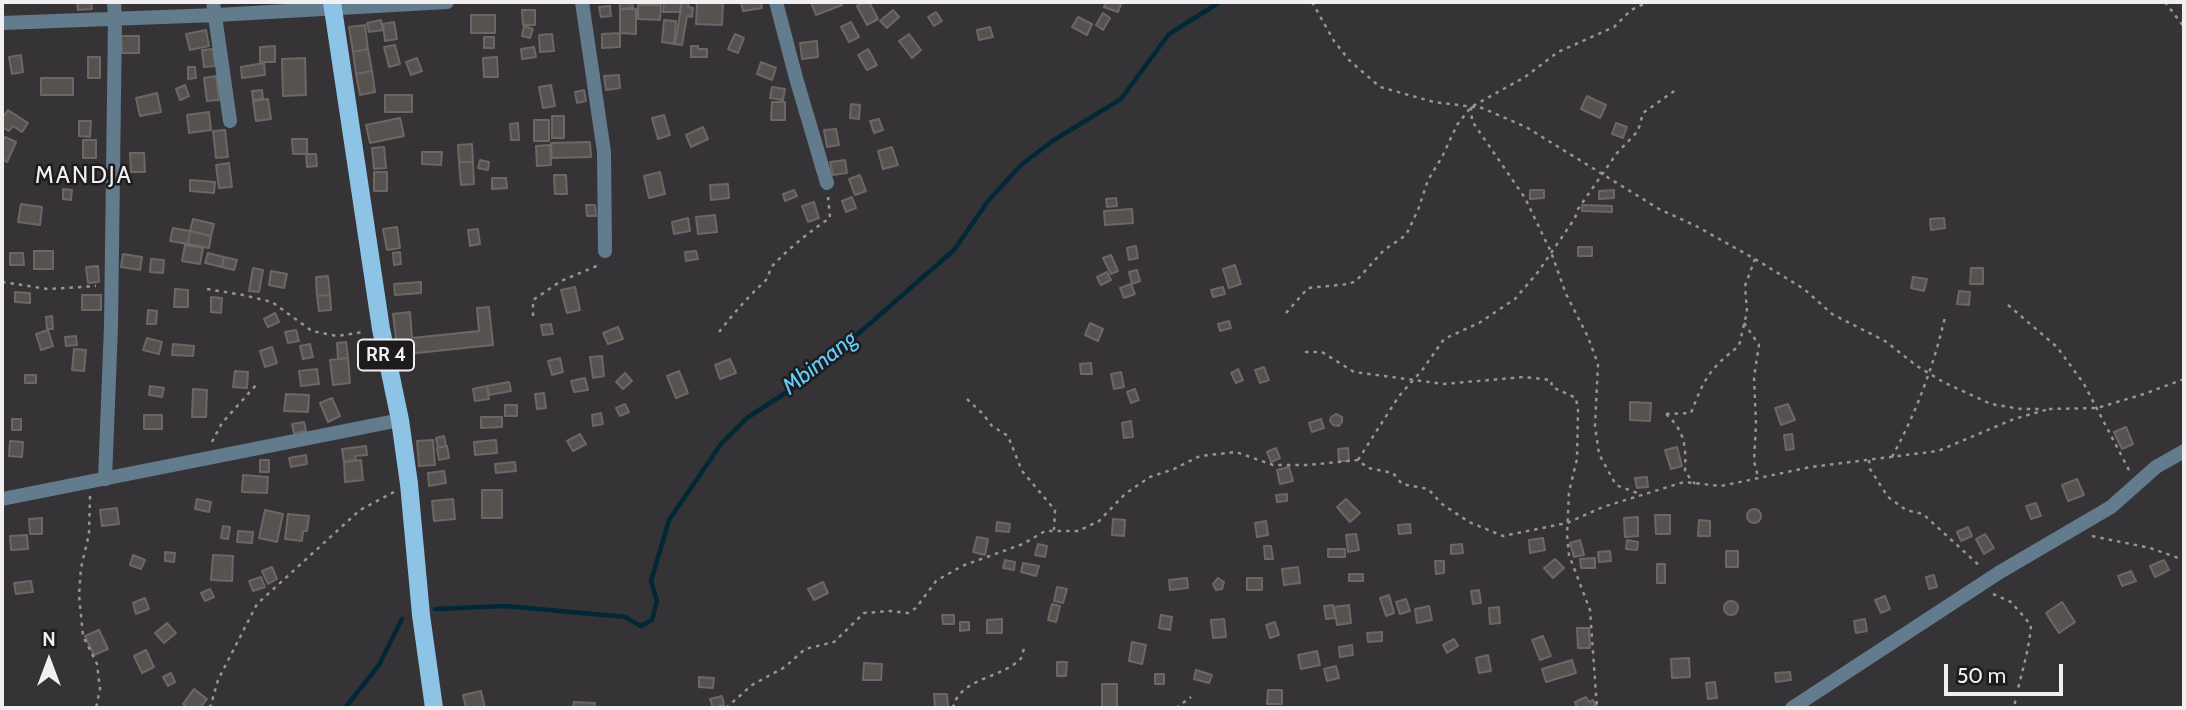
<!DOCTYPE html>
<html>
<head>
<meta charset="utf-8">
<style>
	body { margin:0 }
	#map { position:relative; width:2186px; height:710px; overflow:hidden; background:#363337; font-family:Cabin,sans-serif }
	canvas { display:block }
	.frame { position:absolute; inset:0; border:4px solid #f1eff1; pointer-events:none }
	.north { position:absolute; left:14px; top:626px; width:70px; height:70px; -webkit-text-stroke:5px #1d1b1d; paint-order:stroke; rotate:0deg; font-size:19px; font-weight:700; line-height:28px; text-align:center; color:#f1eff1 }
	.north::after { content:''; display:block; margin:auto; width:24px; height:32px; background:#f1eff1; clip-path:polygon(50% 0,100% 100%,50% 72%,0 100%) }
	.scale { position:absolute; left:1944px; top:664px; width:119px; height:32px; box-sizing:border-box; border:4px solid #f1eff1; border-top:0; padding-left:9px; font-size:21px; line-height:24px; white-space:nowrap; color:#f1eff1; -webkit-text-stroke:5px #1d1b1d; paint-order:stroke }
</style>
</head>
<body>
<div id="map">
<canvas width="2186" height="710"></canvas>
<div class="frame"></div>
<div class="north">N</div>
<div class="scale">50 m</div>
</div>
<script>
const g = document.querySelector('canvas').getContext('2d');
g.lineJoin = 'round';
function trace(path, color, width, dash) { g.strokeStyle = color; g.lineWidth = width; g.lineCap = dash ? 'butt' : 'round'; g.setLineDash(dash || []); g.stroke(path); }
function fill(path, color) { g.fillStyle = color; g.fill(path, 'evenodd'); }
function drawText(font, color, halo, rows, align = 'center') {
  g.font = font + ' Cabin,sans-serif'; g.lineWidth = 5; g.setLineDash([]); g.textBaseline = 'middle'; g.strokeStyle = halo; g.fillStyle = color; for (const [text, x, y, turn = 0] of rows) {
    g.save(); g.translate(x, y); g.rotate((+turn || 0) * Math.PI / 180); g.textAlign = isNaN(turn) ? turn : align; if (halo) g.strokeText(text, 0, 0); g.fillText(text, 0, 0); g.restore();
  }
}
trace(new Path2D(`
	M 435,609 L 505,606 L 625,617 L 641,626 L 652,620 L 657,601 L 651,581 L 669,520 L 721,444 L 747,418 L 796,386 L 827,361 L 954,250 L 988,201 L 1021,165 L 1054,140 L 1121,99 L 1169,34 L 1220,2
	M 345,708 L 379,665 L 402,619`), '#002837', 4.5);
const building = new Path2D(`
	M 77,2 L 91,2 L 92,9 L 78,10 Z
	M 620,2 L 632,2 L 633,8 L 620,9 Z
	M 664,2 L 681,2 L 680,12 L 663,12 Z
	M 682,2 L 689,2 L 688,7 L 693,8 L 692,17 L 687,16 L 682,45 L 675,44 Z
	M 697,2 L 723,2 L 722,25 L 696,24 Z
	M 741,2 L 761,2 L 762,8 L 743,11 Z
	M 811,2 L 841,2 L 842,5 L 816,15 Z
	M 865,2 L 869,2 L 878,19 L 867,25 L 857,6 Z
	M 1106,2 L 1122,2 L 1118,12 L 1104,7 Z
	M 638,5 L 661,5 L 660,20 L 638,19 Z
	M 610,6 L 611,16 L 601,17 L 599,7 Z
	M 620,9 L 636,9 L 636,34 L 620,33 Z
	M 522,10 L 535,10 L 535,25 L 523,25 Z
	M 893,10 L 899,17 L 887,28 L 880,21 Z
	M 936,12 L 942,21 L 934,26 L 928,17 Z
	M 1103,13 L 1110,18 L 1103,30 L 1096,25 Z
	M 471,15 L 495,15 L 495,33 L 471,33 Z
	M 1078,17 L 1092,24 L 1087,35 L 1072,27 Z
	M 381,20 L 383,30 L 369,32 L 367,23 Z
	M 664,20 L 676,21 L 674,44 L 662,42 Z
	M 394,22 L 397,39 L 385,41 L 383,24 Z
	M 851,22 L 859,37 L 849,42 L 841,27 Z
	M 365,25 L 368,49 L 353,52 L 349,27 Z
	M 524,26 L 533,29 L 530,38 L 522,36 Z
	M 990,27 L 993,37 L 979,40 L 977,30 Z
	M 206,30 L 209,46 L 190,50 L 186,34 Z
	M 620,33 L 620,47 L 602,48 L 602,34 Z
	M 552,34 L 554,51 L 540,52 L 539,35 Z
	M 735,34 L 744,38 L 738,53 L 728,49 Z
	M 909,34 L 921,50 L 912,58 L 899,41 Z
	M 121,36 L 139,36 L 139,53 L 122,53 Z
	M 484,37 L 494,37 L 494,48 L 484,48 Z
	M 817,41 L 818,57 L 802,59 L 800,43 Z
	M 395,45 L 400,64 L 389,67 L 384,47 Z
	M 275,46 L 275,62 L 260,62 L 260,47 Z
	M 691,46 L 698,46 L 698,49 L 707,49 L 707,57 L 691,57 Z
	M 534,47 L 536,57 L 522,59 L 521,49 Z
	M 213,49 L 215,66 L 204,67 L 202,50 Z
	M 368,49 L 372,71 L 356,74 L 353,52 Z
	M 868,49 L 877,65 L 867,70 L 858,55 Z
	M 21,55 L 23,72 L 12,74 L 9,57 Z
	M 88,57 L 100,57 L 100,78 L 88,78 Z
	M 497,57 L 498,77 L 484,77 L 483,58 Z
	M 305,58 L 306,95 L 283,96 L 282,59 Z
	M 417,58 L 422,71 L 411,75 L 406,62 Z
	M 761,62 L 776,68 L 772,80 L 757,74 Z
	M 264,63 L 265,75 L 242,78 L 241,67 Z
	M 188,67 L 195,67 L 196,78 L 188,79 Z
	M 372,71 L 375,92 L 360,95 L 356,74 Z
	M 619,75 L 620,88 L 606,90 L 604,76 Z
	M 216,76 L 219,100 L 207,101 L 204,78 Z
	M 41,78 L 73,78 L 73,95 L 41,95 Z
	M 185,85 L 189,96 L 180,100 L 176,89 Z
	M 551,85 L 555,106 L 543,108 L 539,87 Z
	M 772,87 L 785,89 L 783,100 L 770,98 Z
	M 262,90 L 263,99 L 253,100 L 252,91 Z
	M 584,90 L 586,101 L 577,103 L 575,92 Z
	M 157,93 L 161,112 L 140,116 L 136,98 Z
	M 385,95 L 412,95 L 412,112 L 385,112 Z
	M 1587,96 L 1606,105 L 1600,118 L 1581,109 Z
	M 268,99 L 271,119 L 256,121 L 253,101 Z
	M 772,102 L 785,102 L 785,120 L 771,120 Z
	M 851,104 L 860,105 L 859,119 L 850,118 Z
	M 8,110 L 28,123 L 22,132 L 13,126 L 9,131 L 2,127 L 2,119 Z
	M 209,112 L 211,130 L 189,133 L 187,115 Z
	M 664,115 L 670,135 L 658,139 L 652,118 Z
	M 552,116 L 564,116 L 564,138 L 552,138 Z
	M 400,118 L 404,136 L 370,143 L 366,125 Z
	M 879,119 L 883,130 L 874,133 L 870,121 Z
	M 534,120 L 549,120 L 549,141 L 534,141 Z
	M 79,121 L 91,121 L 90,137 L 79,136 Z
	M 518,123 L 519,140 L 511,140 L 510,124 Z
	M 1616,123 L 1627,127 L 1623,138 L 1612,134 Z
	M 703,127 L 708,139 L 691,147 L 686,135 Z
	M 836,129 L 839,145 L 827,147 L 824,130 Z
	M 225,130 L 228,157 L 216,158 L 213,131 Z
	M 5,137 L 16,142 L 7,162 L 2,159 L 2,143 Z
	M 292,139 L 307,139 L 307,154 L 293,154 Z
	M 83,140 L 96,140 L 96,158 L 83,158 Z
	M 590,142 L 591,157 L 552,158 L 551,143 Z
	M 472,144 L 473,162 L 459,162 L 458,145 Z
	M 550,145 L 551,165 L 537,166 L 536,146 Z
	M 384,147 L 386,168 L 374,169 L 372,148 Z
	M 892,147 L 898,165 L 883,169 L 878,151 Z
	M 422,152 L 442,152 L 441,165 L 422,164 Z
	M 130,153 L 144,153 L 145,172 L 131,172 Z
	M 306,154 L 316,154 L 317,166 L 307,167 Z
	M 480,160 L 489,162 L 488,170 L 478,168 Z
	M 845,160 L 847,173 L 833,175 L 830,162 Z
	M 459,162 L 473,162 L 474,184 L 461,185 Z
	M 229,163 L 232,187 L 219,188 L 216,165 Z
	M 374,172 L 387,172 L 387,191 L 374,191 Z
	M 660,172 L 665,194 L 649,198 L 644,176 Z
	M 554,175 L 566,175 L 567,194 L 555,194 Z
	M 860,175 L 866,191 L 855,195 L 849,179 Z
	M 492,178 L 506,178 L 507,188 L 492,189 Z
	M 190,180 L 215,182 L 214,193 L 190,191 Z
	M 728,184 L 729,198 L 711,200 L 710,185 Z
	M 63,189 L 72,190 L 71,200 L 63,199 Z
	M 794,190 L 797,196 L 785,201 L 783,194 Z
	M 1530,190 L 1544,190 L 1544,198 L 1530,199 Z
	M 1614,190 L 1614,198 L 1599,199 L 1599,191 Z
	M 852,197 L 856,208 L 846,212 L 842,201 Z
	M 1116,198 L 1117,206 L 1107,207 L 1106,199 Z
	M 814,202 L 819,218 L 808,222 L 802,206 Z
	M 21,204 L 42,207 L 40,225 L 18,222 Z
	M 586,205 L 595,205 L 596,216 L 587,216 Z
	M 1582,205 L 1612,206 L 1612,212 L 1582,211 Z
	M 1132,209 L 1133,223 L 1105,225 L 1104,211 Z
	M 715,215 L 717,232 L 698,234 L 696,217 Z
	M 688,218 L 690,231 L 674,234 L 672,222 Z
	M 1944,218 L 1945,228 L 1931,230 L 1930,219 Z
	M 193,219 L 214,224 L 211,236 L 190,231 Z
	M 397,227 L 400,248 L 387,250 L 383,229 Z
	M 173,228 L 190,231 L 188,244 L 170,241 Z
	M 478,229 L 480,244 L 470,246 L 468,230 Z
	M 190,231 L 211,236 L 209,248 L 188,244 Z
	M 185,245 L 203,248 L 200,264 L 182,261 Z
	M 1136,246 L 1138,258 L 1129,260 L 1127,248 Z
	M 1578,247 L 1592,247 L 1592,256 L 1578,256 Z
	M 34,251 L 53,251 L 53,269 L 34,269 Z
	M 696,251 L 698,259 L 686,261 L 685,252 Z
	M 400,252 L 401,264 L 394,265 L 393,253 Z
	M 10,253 L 23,253 L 24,265 L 10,265 Z
	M 208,253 L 224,257 L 222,267 L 205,263 Z
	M 123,254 L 142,257 L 140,270 L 121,267 Z
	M 1111,255 L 1118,271 L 1111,274 L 1103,258 Z
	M 224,257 L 237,260 L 234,270 L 222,267 Z
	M 151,259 L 164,260 L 163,273 L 150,272 Z
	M 1235,265 L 1241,284 L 1229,288 L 1223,269 Z
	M 98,266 L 99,282 L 88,283 L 86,267 Z
	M 253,268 L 263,270 L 259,292 L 249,291 Z
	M 1971,268 L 1983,268 L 1983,284 L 1970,284 Z
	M 1137,270 L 1140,281 L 1132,284 L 1129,272 Z
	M 271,271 L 287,274 L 284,288 L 269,285 Z
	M 1107,272 L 1111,280 L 1101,285 L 1097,277 Z
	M 328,276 L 330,295 L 317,296 L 316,277 Z
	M 1913,277 L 1927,279 L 1924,291 L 1911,288 Z
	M 421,282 L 421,293 L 395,295 L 394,284 Z
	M 1131,284 L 1135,294 L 1124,298 L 1120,288 Z
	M 575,287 L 580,310 L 567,313 L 561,290 Z
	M 1223,287 L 1225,294 L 1213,297 L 1211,290 Z
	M 175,289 L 188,290 L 188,307 L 174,307 Z
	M 1959,291 L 1970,292 L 1969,305 L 1957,304 Z
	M 15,292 L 30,293 L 30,303 L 15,302 Z
	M 82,295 L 101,295 L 101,310 L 82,310 Z
	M 330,295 L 331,310 L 319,311 L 317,296 Z
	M 211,297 L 222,298 L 221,313 L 211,312 Z
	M 489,307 L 493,345 L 398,355 L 393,314 L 410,312 L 412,338 L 479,331 L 477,308 Z
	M 148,310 L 157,311 L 156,324 L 147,324 Z
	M 275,313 L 279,322 L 268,327 L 264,319 Z
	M 52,316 L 53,329 L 47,329 L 46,317 Z
	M 1229,321 L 1231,328 L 1220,331 L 1218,324 Z
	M 1090,323 L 1103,329 L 1098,341 L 1085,335 Z
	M 551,324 L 553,334 L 543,335 L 541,325 Z
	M 618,327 L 623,339 L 608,344 L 603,333 Z
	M 48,330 L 53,346 L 41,350 L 36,334 Z
	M 296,330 L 299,341 L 288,343 L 285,332 Z
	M 76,336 L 77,345 L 66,346 L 65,337 Z
	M 147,338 L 162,342 L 159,354 L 143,350 Z
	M 346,342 L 348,358 L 338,359 L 337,343 Z
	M 173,344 L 194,346 L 193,356 L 172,355 Z
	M 310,344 L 313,357 L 303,359 L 300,346 Z
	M 272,347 L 277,363 L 265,367 L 260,351 Z
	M 74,349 L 86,350 L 84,371 L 72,370 Z
	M 602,356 L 604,376 L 593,378 L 590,357 Z
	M 348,358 L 350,383 L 333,385 L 330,360 Z
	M 560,358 L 563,372 L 552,375 L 548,361 Z
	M 730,359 L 736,373 L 720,379 L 715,365 Z
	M 1091,363 L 1092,374 L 1081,374 L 1080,364 Z
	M 1264,367 L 1269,380 L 1260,383 L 1255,370 Z
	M 317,369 L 319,384 L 301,386 L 299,371 Z
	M 1238,369 L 1243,380 L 1236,383 L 1231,373 Z
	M 235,371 L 248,372 L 247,388 L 233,387 Z
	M 679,371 L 688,393 L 676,398 L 667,376 Z
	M 1121,372 L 1124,387 L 1114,389 L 1111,374 Z
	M 625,373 L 632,381 L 623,389 L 616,382 Z
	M 25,375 L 36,375 L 36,383 L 25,383 Z
	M 585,378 L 588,390 L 574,392 L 571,381 Z
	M 509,382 L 511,391 L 489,395 L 487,386 Z
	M 150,386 L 164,388 L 162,397 L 149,395 Z
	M 487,386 L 489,399 L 475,401 L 473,389 Z
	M 193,389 L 207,390 L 206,417 L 192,417 Z
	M 1135,389 L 1139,400 L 1131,403 L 1127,392 Z
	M 544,393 L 546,408 L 537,409 L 535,394 Z
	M 286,394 L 309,395 L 308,412 L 284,411 Z
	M 332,398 L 340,416 L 328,422 L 320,403 Z
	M 1630,402 L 1651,403 L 1650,421 L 1630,420 Z
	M 625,404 L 629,412 L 620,416 L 616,408 Z
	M 1788,404 L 1795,420 L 1781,425 L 1775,408 Z
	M 505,405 L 517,405 L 517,416 L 505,416 Z
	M 601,413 L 603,424 L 593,426 L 592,415 Z
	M 1336,414 L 1342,417 L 1342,422 L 1339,426 L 1333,425 L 1330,421 L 1331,417 Z
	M 144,415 L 162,415 L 162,429 L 144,429 Z
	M 481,417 L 502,417 L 502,427 L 481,428 Z
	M 12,419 L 21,419 L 21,430 L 12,430 Z
	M 1321,419 L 1324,428 L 1312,432 L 1309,423 Z
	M 1131,421 L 1133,437 L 1124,438 L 1122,423 Z
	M 304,422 L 306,431 L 294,433 L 292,424 Z
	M 2126,427 L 2133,444 L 2122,449 L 2114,432 Z
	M 580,434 L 586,444 L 573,451 L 567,441 Z
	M 1792,434 L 1794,449 L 1786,450 L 1784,435 Z
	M 444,436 L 446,446 L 438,448 L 436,438 Z
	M 433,440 L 435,465 L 419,466 L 417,441 Z
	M 496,440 L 497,453 L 475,455 L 474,442 Z
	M 10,441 L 23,442 L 22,457 L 9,456 Z
	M 366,446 L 367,455 L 355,456 L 356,460 L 344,462 L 342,449 Z
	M 447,446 L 449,458 L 439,460 L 437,448 Z
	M 1677,447 L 1682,466 L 1671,469 L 1665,450 Z
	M 1276,448 L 1280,458 L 1271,462 L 1267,452 Z
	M 1348,448 L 1349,461 L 1339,461 L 1338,449 Z
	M 306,455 L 307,464 L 291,467 L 289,458 Z
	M 260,460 L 269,460 L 269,472 L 260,472 Z
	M 361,460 L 363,480 L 345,482 L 344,462 Z
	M 515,462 L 516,471 L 496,473 L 495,464 Z
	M 1289,467 L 1293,481 L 1280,484 L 1277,470 Z
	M 444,471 L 446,483 L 429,486 L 428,473 Z
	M 243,475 L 268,477 L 267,493 L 242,492 Z
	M 1647,477 L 1648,487 L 1637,488 L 1635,478 Z
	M 2077,479 L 2084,495 L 2068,501 L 2062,485 Z
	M 482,490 L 502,490 L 502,518 L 482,518 Z
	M 1287,494 L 1287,501 L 1277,502 L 1276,495 Z
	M 197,499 L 211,502 L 209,512 L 195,509 Z
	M 453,499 L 455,519 L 434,521 L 432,501 Z
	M 1346,499 L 1360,513 L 1350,522 L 1337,507 Z
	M 2036,503 L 2041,516 L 2031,519 L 2026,506 Z
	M 117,508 L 119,524 L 102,526 L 100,510 Z
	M1747 516a7 7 0 1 1 14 0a7 7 0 1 1-14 0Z
	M 265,510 L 283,514 L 277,542 L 259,538 Z
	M 288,514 L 309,516 L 307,531 L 303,531 L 302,541 L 285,539 Z
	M 1655,515 L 1670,515 L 1670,534 L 1656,534 Z
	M 1638,517 L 1638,536 L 1625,537 L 1624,518 Z
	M 42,518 L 42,534 L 30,534 L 29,519 Z
	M 1113,519 L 1125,520 L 1124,536 L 1112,535 Z
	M 1699,520 L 1710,521 L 1710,536 L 1698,536 Z
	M 1266,521 L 1268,535 L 1257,537 L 1255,523 Z
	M 997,522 L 1010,524 L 1009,532 L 996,531 Z
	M 1410,524 L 1411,533 L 1399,534 L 1398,525 Z
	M 223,526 L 230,527 L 228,539 L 221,538 Z
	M 1968,527 L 1972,536 L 1961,541 L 1957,532 Z
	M 238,531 L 253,532 L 252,543 L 237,542 Z
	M 1356,534 L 1359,550 L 1348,552 L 1346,535 Z
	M 1985,534 L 1994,548 L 1984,554 L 1976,539 Z
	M 27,535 L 28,549 L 11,550 L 10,536 Z
	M 977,537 L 988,539 L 985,555 L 973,552 Z
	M 1543,538 L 1545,550 L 1530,553 L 1529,540 Z
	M 1580,540 L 1584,555 L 1574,557 L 1570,543 Z
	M 1627,540 L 1638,542 L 1637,550 L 1626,549 Z
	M 1038,544 L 1047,546 L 1045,557 L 1035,555 Z
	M 1462,544 L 1463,553 L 1451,554 L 1451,545 Z
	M 1264,546 L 1271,546 L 1273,559 L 1265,559 Z
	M 1328,549 L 1345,549 L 1345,557 L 1328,557 Z
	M 1610,551 L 1611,561 L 1599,562 L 1598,552 Z
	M 1726,551 L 1738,551 L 1738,567 L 1726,567 Z
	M 165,552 L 175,553 L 174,562 L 165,561 Z
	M 133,555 L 145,560 L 141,569 L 130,565 Z
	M 213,555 L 233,556 L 232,581 L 211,580 Z
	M 1595,558 L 1595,568 L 1581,568 L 1580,559 Z
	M 1555,559 L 1564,568 L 1553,578 L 1544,568 Z
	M 1005,560 L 1015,562 L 1014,570 L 1003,568 Z
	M 2164,560 L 2169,570 L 2155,577 L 2150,566 Z
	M 1435,561 L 1444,561 L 1444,573 L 1436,574 Z
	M 1023,563 L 1039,566 L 1036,576 L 1021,572 Z
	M 1657,564 L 1665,564 L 1665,583 L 1657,583 Z
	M 272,567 L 277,579 L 268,584 L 262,571 Z
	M 1298,567 L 1300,583 L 1284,585 L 1282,569 Z
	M 2131,571 L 2136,581 L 2122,586 L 2118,576 Z
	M 1349,574 L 1363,574 L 1363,581 L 1349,581 Z
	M 1934,575 L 1937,587 L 1929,589 L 1926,577 Z
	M 261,577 L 265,587 L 253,591 L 249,581 Z
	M 1187,578 L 1188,588 L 1170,590 L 1169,580 Z
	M 1218,578 L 1224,582 L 1222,589 L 1216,590 L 1213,584 Z
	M 1247,578 L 1262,578 L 1262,590 L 1247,590 Z
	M 31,581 L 33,592 L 16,594 L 14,583 Z
	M 823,582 L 828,593 L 814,600 L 808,589 Z
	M 1057,587 L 1067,589 L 1063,603 L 1054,601 Z
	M 210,589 L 214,597 L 205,601 L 201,593 Z
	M 1479,590 L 1481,603 L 1473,604 L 1471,591 Z
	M 1389,595 L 1394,613 L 1386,616 L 1380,598 Z
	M 1885,596 L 1890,609 L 1881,613 L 1875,600 Z
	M 145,598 L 149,609 L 136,614 L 133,603 Z
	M 1406,599 L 1410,611 L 1400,614 L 1396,602 Z
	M1724 608a7 7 0 1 1 14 0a7 7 0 1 1-14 0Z
	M 2062,602 L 2075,622 L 2059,633 L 2046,613 Z
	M 1052,604 L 1060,606 L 1056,622 L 1048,620 Z
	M 1333,605 L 1335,618 L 1326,619 L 1324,606 Z
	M 1349,605 L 1351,623 L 1337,625 L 1334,607 Z
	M 1429,606 L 1432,620 L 1417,623 L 1415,609 Z
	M 1499,607 L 1500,623 L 1490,624 L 1489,608 Z
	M 942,615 L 954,615 L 954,624 L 943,624 Z
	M 1161,615 L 1172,617 L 1170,630 L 1159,628 Z
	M 1002,619 L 1002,633 L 987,633 L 987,620 Z
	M 1224,619 L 1226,637 L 1213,638 L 1211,620 Z
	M 1865,619 L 1867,631 L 1856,633 L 1854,621 Z
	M 960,622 L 969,622 L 969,630 L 960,631 Z
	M 1275,622 L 1279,635 L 1270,638 L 1266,625 Z
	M 167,623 L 176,633 L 164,643 L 155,633 Z
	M 1577,628 L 1589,628 L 1590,648 L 1578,648 Z
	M 99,630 L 108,649 L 94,655 L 85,636 Z
	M 1382,632 L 1382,641 L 1368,642 L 1367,633 Z
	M 1543,636 L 1551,656 L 1540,660 L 1532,640 Z
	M 1454,639 L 1458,646 L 1447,653 L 1443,645 Z
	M 1132,642 L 1146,645 L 1142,664 L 1129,661 Z
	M 1352,645 L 1353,655 L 1340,657 L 1339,647 Z
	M 146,650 L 154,667 L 142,673 L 134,656 Z
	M 1317,651 L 1320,665 L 1301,669 L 1298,655 Z
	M 1488,655 L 1491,671 L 1479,673 L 1476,658 Z
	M 1689,658 L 1690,677 L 1672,678 L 1671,659 Z
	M 1572,660 L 1576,673 L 1546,682 L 1542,669 Z
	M 1057,662 L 1067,662 L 1066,676 L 1057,676 Z
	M 864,663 L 882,664 L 881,680 L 863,680 Z
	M 1336,666 L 1339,678 L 1327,681 L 1324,669 Z
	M 1196,670 L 1212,675 L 1209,683 L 1194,679 Z
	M 1790,672 L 1791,680 L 1776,682 L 1775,673 Z
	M 171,673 L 175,682 L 168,686 L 163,677 Z
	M 1155,674 L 1164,674 L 1164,684 L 1155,684 Z
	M 699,677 L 714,678 L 713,688 L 699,687 Z
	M 1715,682 L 1717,698 L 1708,699 L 1706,683 Z
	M 1102,684 L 1117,684 L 1117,707 L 1102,707 Z
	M 194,689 L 207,699 L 200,708 L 188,708 L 183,704 Z
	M 1268,690 L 1282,690 L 1282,704 L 1267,704 Z
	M 481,691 L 485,708 L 466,708 L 463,695 Z
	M 934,694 L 947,694 L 948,708 L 935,708 Z
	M 722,696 L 724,705 L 713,708 L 710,699 Z
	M 1586,697 L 1589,702 L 1593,700 L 1596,706 L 1577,708 L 1575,702 Z
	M 574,702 L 595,703 L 594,708 L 573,708 Z`);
fill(building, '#56524f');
trace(building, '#6c6765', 2);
trace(new Path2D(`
	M 1312,2 L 1334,41 L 1349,60 L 1380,87 L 1434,102 L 1482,108 L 1526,127 L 1659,209 L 1696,226 L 1755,259 L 1804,289 L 1832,314 L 1885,341 L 1917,366 L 1945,383 L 1991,404 L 2021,409 L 2043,409
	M 1639,2 L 1646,3 L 1650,2
	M 2165,2 L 2184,27
	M 1471,107 L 1472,121 L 1525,198 L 1551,252 L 1566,294 L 1588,337 L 1598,364 L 1595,426 L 1599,454 L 1616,485 L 1640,494
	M 2,282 L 48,289 L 96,286
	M 207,289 L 243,295 L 272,302 L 312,331 L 337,336 L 363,332
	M 2008,305 L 2057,347 L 2084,384 L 2130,472
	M 1286,313 L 1308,288 L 1349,284 L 1356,281 L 1384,250 L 1406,235 L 1418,210 L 1428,180 L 1442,157 L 1457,125 L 1471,107 L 1525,77 L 1558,52 L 1614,27 L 1631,10 L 1646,3
	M 533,316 L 533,300 L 561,281 L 599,265
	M 1744,323 L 1759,345 L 1754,377 L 1756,424 L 1754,461 L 1758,477
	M 719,332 C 733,314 747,298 764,282 C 769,278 769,269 774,264 C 792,246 810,231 830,218 L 828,197
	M 1305,352 L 1322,352 L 1354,372 L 1444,384 L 1524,377 L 1551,380 L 1552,387 L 1576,398 L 1578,410 L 1577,459 L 1569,492 L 1567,535 L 1569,555 L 1590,610 L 1597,708
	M 967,399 L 983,414 L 992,426 L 1008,436 L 1022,471 L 1055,510 L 1054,530
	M 2049,409 L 2097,408 L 2144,394 L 2184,379
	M 1666,414 L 1691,413 C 1704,379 1710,368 1739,346 L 1747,312 L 1745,286 L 1755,259
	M 1666,414 C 1686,432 1686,448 1685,472 L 1695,484
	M 212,442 L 222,423 L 257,384
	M 1892,457 C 1916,413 1934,365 1945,317
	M 1358,460 L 1399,396 L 1423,369 L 1444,339 L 1479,323 L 1515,299 L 1538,272 L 1575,218 L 1578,209 L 1617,153 L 1638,131 L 1643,113 L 1677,89
	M 1869,460 L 1870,469 L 1888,497 L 1906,510 L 1923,514 L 1981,567
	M 90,496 L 89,534 L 81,568 L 79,595 L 83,636 L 97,664 L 100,689 L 96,708
	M 2092,536 L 2150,548 L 2184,560
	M 1993,594 L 2011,602 L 2031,625 C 2029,654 2019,679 2014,708
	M 210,708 L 218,680 L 257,604 L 360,510 L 394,492
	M 726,708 L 752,685 L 785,667 L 805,649 L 834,642 L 864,613 L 890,611 L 908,613 L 916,608 L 936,581 L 962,566 L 1023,544 L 1045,531 L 1078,531 L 1099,521 L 1125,494 L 1150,477 L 1174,469 L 1200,456 L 1236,452 L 1273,465 L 1308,465 L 1358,460 L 1368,468 L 1393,473 L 1402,484 L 1428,489 L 1442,504 L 1469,522 L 1503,536 L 1567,523 L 1603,507 L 1684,482 L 1721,486 L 1811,467 L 1938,451 L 2014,419 L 2049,409
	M 953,708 C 959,677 1006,678 1022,657 C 1022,655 1024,647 1025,646
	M 1176,708 L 1191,697`), '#979497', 2.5, [3.5, 5]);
trace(new Path2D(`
	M 213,2 L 230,121
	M 582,2 L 604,152 L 605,251
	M 776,2 L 796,78 L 827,183
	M 2,23 L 216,15 L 447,2
	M 105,479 L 111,326 L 115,19 L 114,2
	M 1792,708 L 2000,572 L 2111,507 L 2156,467 L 2184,451`), '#627c8d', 14);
trace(new Path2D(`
	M 2,499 L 400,420`), '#627c8d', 14);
trace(new Path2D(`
	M 332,2 L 381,329 L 400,420 L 409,484 L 421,615 L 434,708`), '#8dc3e5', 18);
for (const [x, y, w] of [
	[386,355,56]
]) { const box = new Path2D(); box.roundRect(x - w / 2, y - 15.5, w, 31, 5); g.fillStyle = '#1d1b1d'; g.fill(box); trace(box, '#f1eff1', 2); }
drawText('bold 19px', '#f1eff1', null, [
	["RR 4",386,355]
]);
g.letterSpacing = '2px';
drawText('23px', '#f1eff1', '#1d1b1d', [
	["MANDJA",84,176]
]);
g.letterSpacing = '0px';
drawText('italic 23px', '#60cefa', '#1d1b1d', [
	["Mbimang",820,363,-38]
]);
</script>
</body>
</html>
